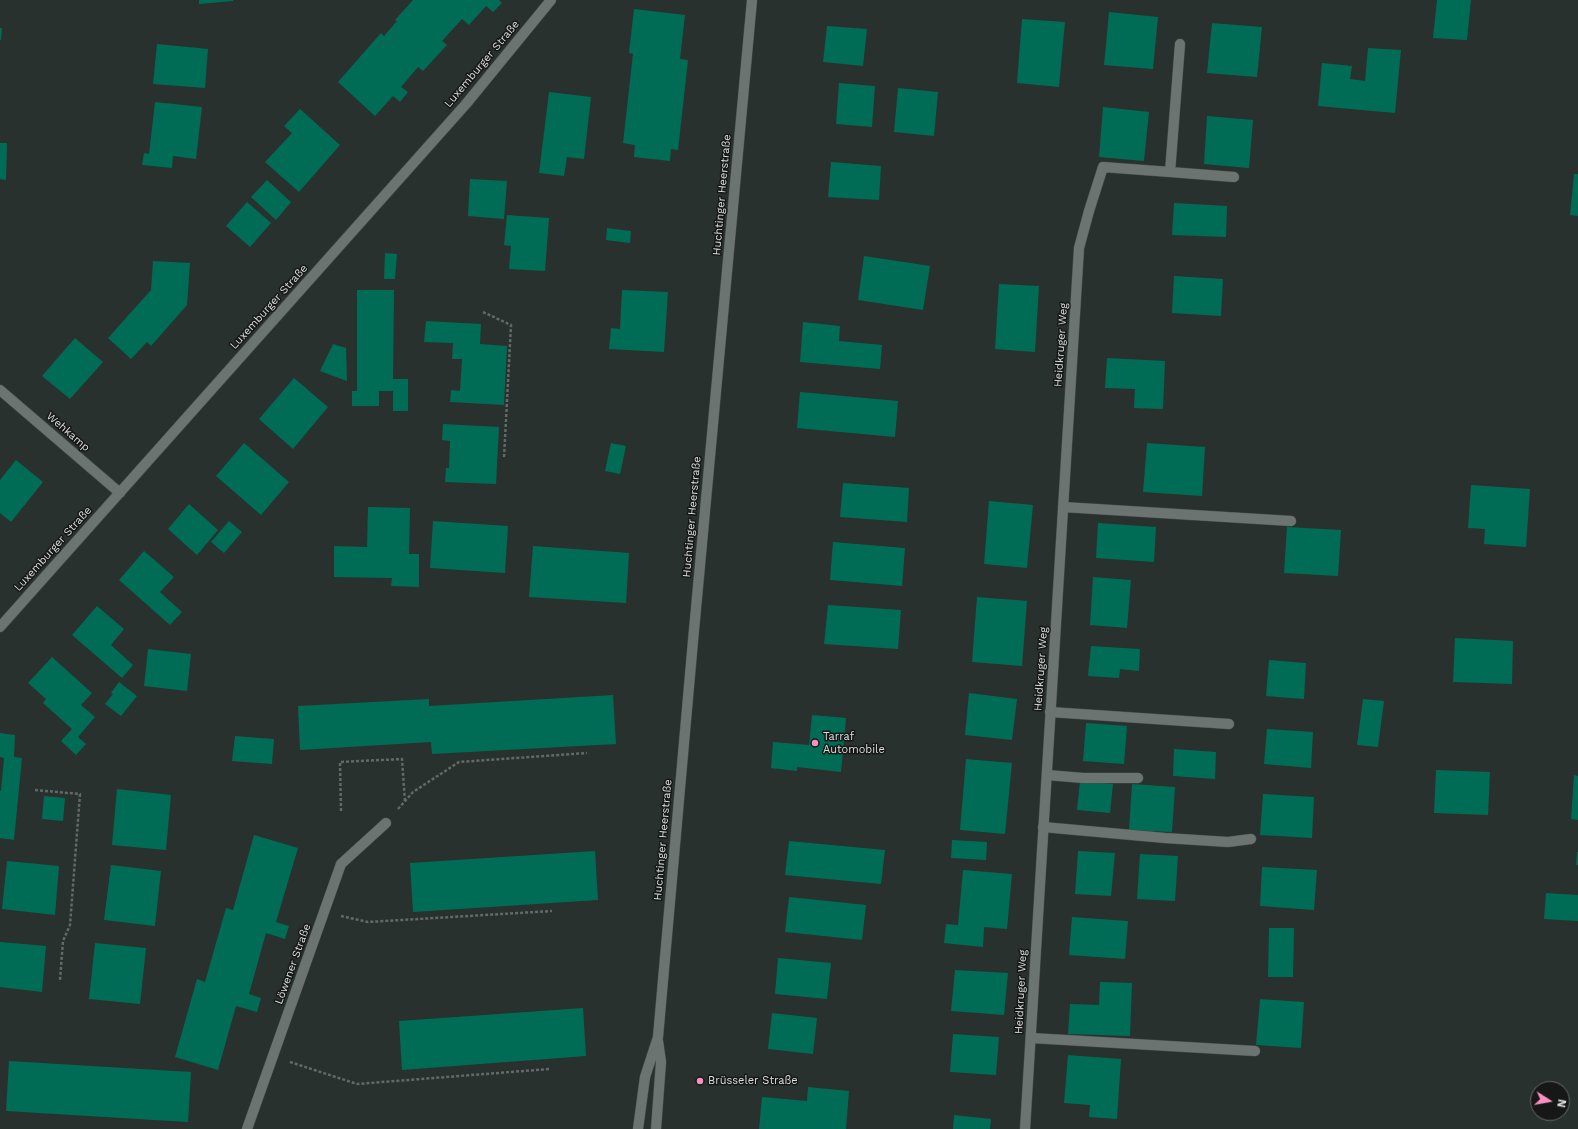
<!DOCTYPE html>
<html>
<head>
<meta charset="utf-8">
<style>
	body { margin:0 }
	#map { position:relative; width:1578px; height:1129px; overflow:hidden; background:#29312e; font-family:"Work Sans",sans-serif }
	canvas { display:block }
	.north { position:absolute; left:1530px; top:1081px; width:40px; height:40px; box-sizing:border-box; background:#151817; border:1px solid #646766; border-radius:50%; rotate:101deg; font-size:11px; font-weight:700; line-height:16px; text-align:center; color:#dadedd }
	.north::after { content:''; display:block; margin:auto; width:14px; height:18px; background:#fc8fc2; clip-path:polygon(50% 0,100% 100%,50% 72%,0 100%) }
</style>
</head>
<body>
<div id="map">
<canvas width="1578" height="1129"></canvas>
<div class="north">N</div>
</div>
<script>
const g = document.querySelector('canvas').getContext('2d');
g.lineJoin = 'round';
function fill(path, color) { g.fillStyle = color; g.fill(path, 'evenodd'); }
function trace(path, color, width, dash) { g.strokeStyle = color; g.lineWidth = width; g.lineCap = dash ? 'butt' : 'round'; g.setLineDash(dash || []); g.stroke(path); }
function drawText(font, color, halo, rows, align = 'center') {
  g.font = font + ' "Work Sans",sans-serif'; g.lineWidth = 3; g.setLineDash([]); g.textBaseline = 'middle'; g.strokeStyle = halo; g.fillStyle = color; for (const [text, x, y, turn = 0] of rows) {
    g.save(); g.translate(x, y); g.rotate((+turn || 0) * Math.PI / 180); g.textAlign = isNaN(turn) ? turn : align; if (halo) g.strokeText(text, 0, 0); g.fillText(text, 0, 0); g.restore();
  }
}
fill(new Path2D(`
	M 199,0 L 233,0 L 233,1 L 199,4 Z
	M 413,0 L 499,0 L 502,3 L 493,12 L 486,6 L 469,25 L 462,19 L 442,41 L 447,45 L 423,71 L 418,67 L 401,87 L 408,92 L 400,102 L 393,96 L 375,116 L 338,82 L 381,33 L 384,36 L 397,21 L 395,20 Z
	M 1437,0 L 1471,0 L 1467,40 L 1433,38 Z
	M 634,9 L 685,15 L 680,59 L 688,60 L 678,150 L 671,149 L 670,161 L 634,157 L 635,145 L 623,143 L 633,54 L 629,53 Z
	M 1109,12 L 1158,17 L 1153,69 L 1104,65 Z
	M 1022,19 L 1065,22 L 1059,87 L 1017,83 Z
	M 1212,23 L 1262,27 L 1257,77 L 1207,73 Z
	M 827,26 L 867,29 L 863,66 L 823,62 Z
	M 0,28 L 2,28 L 1,40 L 0,40 Z
	M 157,44 L 208,49 L 205,88 L 153,84 Z
	M 1368,48 L 1401,50 L 1395,113 L 1318,106 L 1322,63 L 1352,66 L 1350,79 L 1365,81 Z
	M 839,83 L 875,86 L 872,127 L 836,124 Z
	M 898,88 L 938,92 L 934,136 L 894,132 Z
	M 549,92 L 591,97 L 584,159 L 567,157 L 564,176 L 539,173 Z
	M 155,102 L 202,107 L 196,159 L 173,156 L 172,168 L 142,165 L 144,153 L 149,154 Z
	M 1103,107 L 1149,112 L 1144,161 L 1099,157 Z
	M 300,109 L 340,145 L 299,192 L 265,162 L 292,133 L 284,126 Z
	M 1207,116 L 1253,120 L 1249,168 L 1204,164 Z
	M 0,143 L 7,143 L 6,180 L 0,179 Z
	M 831,162 L 881,166 L 879,200 L 828,197 Z
	M 1574,174 L 1578,174 L 1578,216 L 1570,215 Z
	M 470,179 L 507,181 L 504,219 L 468,216 Z
	M 267,180 L 291,202 L 276,220 L 251,197 Z
	M 247,202 L 271,223 L 250,247 L 226,226 Z
	M 1174,203 L 1227,206 L 1226,237 L 1172,235 Z
	M 507,215 L 549,218 L 545,271 L 509,269 L 511,246 L 504,245 Z
	M 607,228 L 631,231 L 630,243 L 606,240 Z
	M 385,253 L 397,254 L 395,279 L 384,279 Z
	M 864,256 L 930,266 L 923,310 L 858,300 Z
	M 153,261 L 190,263 L 187,305 L 151,346 L 147,342 L 131,359 L 108,338 L 151,290 Z
	M 1174,276 L 1223,279 L 1221,316 L 1172,313 Z
	M 999,284 L 1039,286 L 1035,352 L 995,349 Z
	M 357,290 L 394,290 L 393,379 L 408,379 L 408,411 L 393,411 L 393,391 L 379,391 L 379,406 L 352,406 L 352,391 L 357,391 Z
	M 622,290 L 668,292 L 664,352 L 609,349 L 611,328 L 620,329 Z
	M 426,321 L 481,324 L 480,344 L 507,346 L 504,405 L 450,402 L 451,390 L 460,391 L 462,359 L 452,359 L 453,343 L 424,342 Z
	M 803,322 L 840,326 L 839,341 L 882,345 L 880,369 L 800,362 Z
	M 75,338 L 103,362 L 70,399 L 42,376 Z
	M 333,344 L 346,348 L 347,381 L 320,371 Z
	M 1107,358 L 1165,361 L 1163,409 L 1134,408 L 1135,389 L 1105,388 Z
	M 294,378 L 328,407 L 293,449 L 259,419 Z
	M 800,392 L 898,401 L 895,437 L 797,428 Z
	M 443,424 L 499,427 L 496,484 L 445,482 L 446,468 L 449,468 L 450,441 L 442,440 Z
	M 244,443 L 289,482 L 261,515 L 216,476 Z
	M 611,443 L 626,446 L 620,474 L 605,471 Z
	M 1147,443 L 1205,447 L 1202,496 L 1143,492 Z
	M 16,460 L 43,482 L 11,522 L 0,513 L 0,480 Z
	M 843,483 L 909,488 L 907,522 L 840,517 Z
	M 1471,485 L 1530,489 L 1526,547 L 1484,544 L 1485,529 L 1468,528 Z
	M 989,501 L 1033,505 L 1027,568 L 984,564 Z
	M 189,504 L 218,530 L 197,555 L 168,529 Z
	M 368,507 L 410,508 L 409,554 L 419,554 L 419,587 L 391,586 L 392,578 L 334,577 L 334,546 L 367,547 Z
	M 229,521 L 242,532 L 224,553 L 211,542 Z
	M 433,521 L 508,526 L 505,573 L 430,568 Z
	M 1098,523 L 1156,527 L 1154,562 L 1096,558 Z
	M 1287,527 L 1341,530 L 1338,576 L 1284,573 Z
	M 833,542 L 905,548 L 902,586 L 830,580 Z
	M 533,546 L 629,553 L 626,603 L 529,597 Z
	M 144,551 L 174,577 L 160,592 L 182,612 L 170,625 L 119,580 Z
	M 1093,577 L 1131,580 L 1127,628 L 1090,625 Z
	M 977,597 L 1027,601 L 1022,666 L 972,662 Z
	M 828,605 L 901,610 L 898,649 L 824,644 Z
	M 97,606 L 124,629 L 111,645 L 133,665 L 122,678 L 72,635 Z
	M 1455,638 L 1513,641 L 1512,684 L 1453,682 Z
	M 1091,646 L 1140,649 L 1139,671 L 1120,669 L 1119,678 L 1088,676 Z
	M 148,649 L 191,654 L 187,691 L 144,686 Z
	M 52,657 L 92,693 L 81,705 L 95,717 L 78,737 L 86,744 L 76,755 L 61,741 L 72,729 L 43,703 L 46,699 L 28,683 Z
	M 1269,660 L 1306,663 L 1304,699 L 1266,696 Z
	M 119,682 L 137,696 L 121,716 L 105,704 L 113,694 L 111,693 Z
	M 969,693 L 1017,699 L 1012,740 L 965,735 Z
	M 613,695 L 616,744 L 432,754 L 431,742 L 300,750 L 298,706 L 429,699 L 429,706 Z
	M 1363,699 L 1384,701 L 1378,747 L 1357,745 Z
	M 812,715 L 846,718 L 841,772 L 797,767 L 797,771 L 771,768 L 773,742 L 809,745 Z
	M 1086,723 L 1127,726 L 1124,764 L 1083,761 Z
	M 1267,729 L 1313,732 L 1311,768 L 1264,764 Z
	M 0,733 L 15,735 L 14,757 L 22,758 L 14,840 L 0,838 L 0,791 L 1,791 L 4,758 L 0,757 Z
	M 235,736 L 274,739 L 272,764 L 232,761 Z
	M 1174,749 L 1216,752 L 1215,779 L 1173,776 Z
	M 966,759 L 1012,763 L 1005,834 L 960,830 Z
	M 1436,770 L 1490,772 L 1488,815 L 1434,813 Z
	M 1574,775 L 1578,776 L 1578,820 L 1571,819 Z
	M 1080,781 L 1113,784 L 1110,813 L 1077,810 Z
	M 1132,784 L 1175,787 L 1172,832 L 1129,830 Z
	M 117,789 L 171,795 L 166,850 L 112,845 Z
	M 1263,794 L 1314,797 L 1312,838 L 1260,835 Z
	M 44,796 L 65,798 L 63,821 L 42,819 Z
	M 254,835 L 298,848 L 276,922 L 289,926 L 285,939 L 266,933 L 249,994 L 261,998 L 257,1012 L 236,1006 L 218,1070 L 175,1057 L 197,979 L 205,982 L 226,908 L 233,910 Z
	M 952,840 L 987,842 L 986,860 L 951,858 Z
	M 789,841 L 885,850 L 881,884 L 785,875 Z
	M 595,851 L 598,900 L 413,912 L 410,863 Z
	M 1078,851 L 1115,853 L 1111,896 L 1075,894 Z
	M 1577,852 L 1578,852 L 1578,865 L 1576,865 Z
	M 1140,854 L 1178,856 L 1175,901 L 1137,899 Z
	M 7,861 L 59,866 L 55,915 L 2,909 Z
	M 111,865 L 161,871 L 155,926 L 104,920 Z
	M 1262,867 L 1317,870 L 1314,910 L 1260,906 Z
	M 963,870 L 1012,874 L 1007,929 L 984,927 L 983,947 L 944,943 L 946,924 L 958,925 Z
	M 1546,893 L 1578,895 L 1578,921 L 1544,919 Z
	M 789,897 L 866,905 L 862,940 L 785,932 Z
	M 1072,917 L 1128,921 L 1125,959 L 1069,955 Z
	M 1269,928 L 1294,928 L 1293,977 L 1268,977 Z
	M 0,942 L 46,946 L 42,992 L 0,987 Z
	M 95,943 L 146,948 L 140,1004 L 89,999 Z
	M 778,958 L 831,963 L 827,999 L 775,994 Z
	M 955,970 L 1008,973 L 1004,1015 L 951,1011 Z
	M 1100,982 L 1132,983 L 1130,1036 L 1068,1034 L 1070,1004 L 1099,1005 Z
	M 1260,999 L 1304,1002 L 1301,1048 L 1256,1045 Z
	M 583,1008 L 586,1056 L 402,1070 L 399,1021 Z
	M 772,1013 L 817,1018 L 813,1054 L 768,1049 Z
	M 953,1034 L 999,1037 L 996,1075 L 950,1072 Z
	M 1068,1055 L 1121,1059 L 1117,1119 L 1089,1117 L 1090,1105 L 1064,1103 Z
	M 9,1061 L 191,1072 L 188,1122 L 6,1111 Z
	M 808,1087 L 849,1091 L 846,1129 L 759,1129 L 762,1097 L 807,1101 Z
	M 954,1115 L 991,1119 L 990,1129 L 953,1129 Z`), '#006c55');
const service = new Path2D(`
	M 1170,172 L 1234,177
	M 1089,211 L 1103,167 L 1170,172 L 1180,44
	M 1063,507 L 1291,521
	M 1050,712 L 1229,724
	M 1047,775 L 1083,778 L 1138,778
	M 1043,827 L 1165,838 L 1228,842 L 1251,839
	M 1031,1038 L 1255,1051`);
const minor = new Path2D(`
	M 0,390 L 120,493
	M 0,627 L 466,104 L 551,0
	M 247,1129 L 341,864 L 386,823
	M 1025,1129 L 1079,248 L 1089,211`);
const secondary = new Path2D(`
	M 638,1129 L 645,1077 L 658,1037 L 693,641 L 752,0
	M 656,1129 L 661,1062 L 658,1041`);
trace(service, '#464c4a', 11);
trace(minor, '#464c4a', 11);
trace(secondary, '#464c4a', 11);
trace(new Path2D(`
	M 483,312 L 511,325 L 504,458
	M 35,790 L 80,794 L 70,925 L 63,941 L 60,980
	M 398,809 L 413,792 L 459,762 L 587,753
	M 341,811 L 340,762 L 402,759 L 405,802
	M 341,916 L 368,922 L 552,911
	M 290,1062 L 357,1084 L 549,1069`), '#626967', 2.5, [3, 2]);
trace(service, '#6c7471', 10);
trace(minor, '#6c7471', 10);
trace(secondary, '#6c7471', 10);
for (const [x, y, r, color] of [
	[815,743,4,"#fc8fc2"],
	[700,1081,4,"#fc8fc2"]
]) { const dot = new Path2D(); dot.arc(x, y, r, 0, 2 * Math.PI); g.fillStyle = color; g.fill(dot); trace(dot, '#151817', 1.5); }
drawText('11px', '#dadedd', '#151817', [
	["Luxemburger Straße",482,64,-50],
	["Huchtinger Heerstraße",722,195,-85],
	["Luxemburger Straße",269,307,-48],
	["Heidkruger Weg",1061,345,-86],
	["Wehkamp",68,432,41],
	["Huchtinger Heerstraße",692,517,-85],
	["Luxemburger Straße",53,549,-48],
	["Heidkruger Weg",1041,669,-86],
	["Huchtinger Heerstraße",663,840,-85],
	["Löwener Straße",293,964,-70],
	["Heidkruger Weg",1021,992,-87]
]);
drawText('11px', '#dadedd', '#151817', [
	["Tarraf",823,737],
	["Automobile",823,750],
	["Brüsseler Straße",708,1081]
], 'left');
</script>
</body>
</html>
